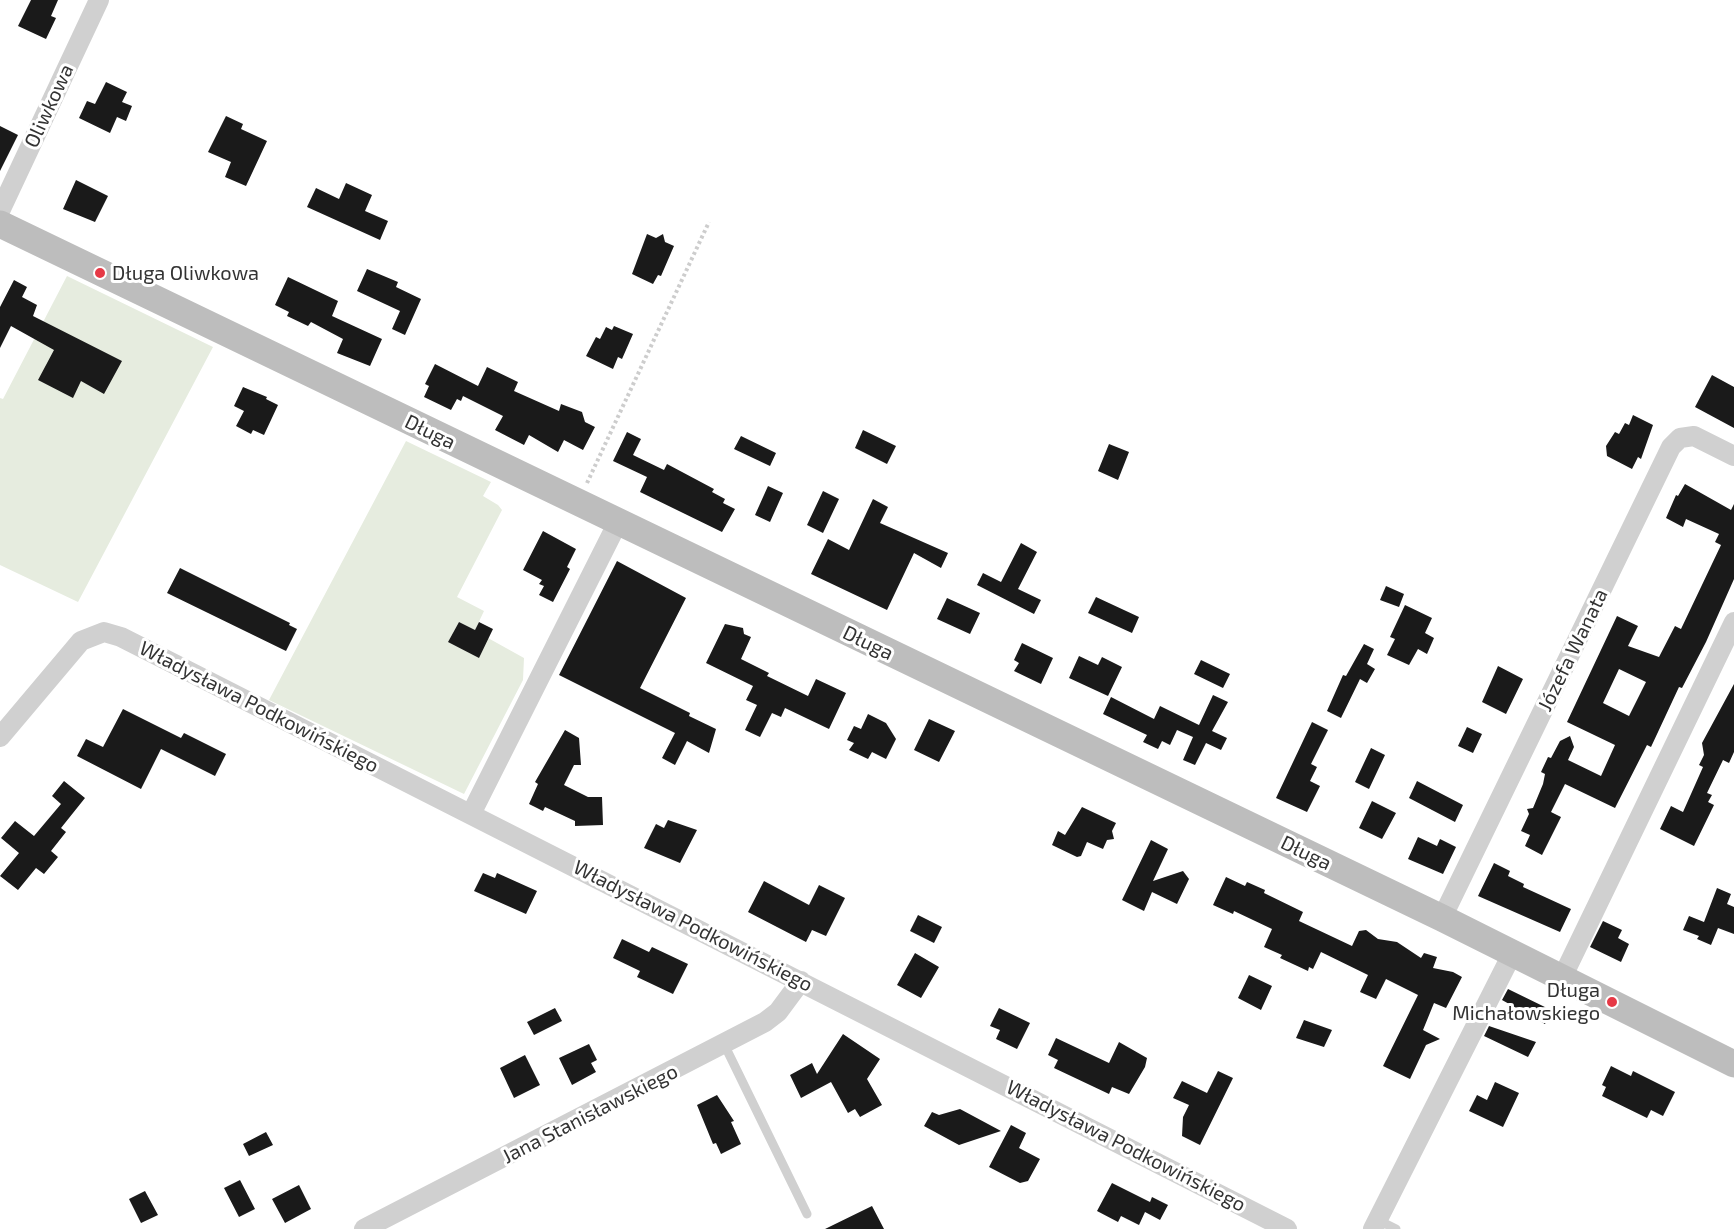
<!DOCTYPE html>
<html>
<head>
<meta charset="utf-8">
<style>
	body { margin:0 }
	canvas { display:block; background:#fff }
</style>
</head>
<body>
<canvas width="1734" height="1229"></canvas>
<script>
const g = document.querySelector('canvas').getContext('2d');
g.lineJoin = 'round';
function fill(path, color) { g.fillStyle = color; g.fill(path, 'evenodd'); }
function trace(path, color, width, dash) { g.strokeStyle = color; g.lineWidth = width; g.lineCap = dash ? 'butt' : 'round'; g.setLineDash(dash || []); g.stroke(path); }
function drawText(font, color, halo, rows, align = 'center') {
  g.font = font + ' "Exo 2",sans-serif'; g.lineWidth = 6; g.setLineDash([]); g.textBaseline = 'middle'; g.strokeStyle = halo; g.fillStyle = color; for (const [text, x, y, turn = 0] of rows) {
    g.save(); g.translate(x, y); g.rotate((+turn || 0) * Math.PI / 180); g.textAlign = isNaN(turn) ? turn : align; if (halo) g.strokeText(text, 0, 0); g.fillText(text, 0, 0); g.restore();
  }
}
fill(new Path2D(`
	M 67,276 L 213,347 L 78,602 L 0,565 L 0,398 L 3,399 Z
	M 406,441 L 491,482 L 483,496 L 498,505 L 502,510 L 457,597 L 484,611 L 475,630 L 459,622 L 448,642 L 488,638 L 524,658 L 523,680 L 464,794 L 269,700 Z`), '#e6ecdf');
fill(new Path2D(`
	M 31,0 L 58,0 L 51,16 L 56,18 L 46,39 L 18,26 Z
	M 106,82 L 127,92 L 122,102 L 132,106 L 126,121 L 117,117 L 110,133 L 79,118 L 87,101 L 95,104 Z
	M 226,116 L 243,124 L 241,129 L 267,141 L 246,186 L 225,177 L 231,162 L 208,152 Z
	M 0,126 L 18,135 L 0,171 Z
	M 76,180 L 108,196 L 95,222 L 63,209 Z
	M 346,183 L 372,195 L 365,211 L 388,221 L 380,240 L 307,207 L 316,188 L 339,199 Z
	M 647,234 L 656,238 L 663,234 L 665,242 L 674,246 L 661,276 L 658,275 L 653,284 L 632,274 Z
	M 367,269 L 398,282 L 396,287 L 421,299 L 405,335 L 392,329 L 400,311 L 357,291 Z
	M 288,277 L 338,301 L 332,316 L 382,339 L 370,366 L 337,353 L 343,339 L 311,322 L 308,326 L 287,316 L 289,312 L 275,305 Z
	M 14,280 L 27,287 L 22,297 L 37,305 L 33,316 L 122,361 L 104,394 L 81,381 L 73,398 L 38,380 L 54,350 L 11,326 L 0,348 L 0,307 Z
	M 614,326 L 633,334 L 622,359 L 618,357 L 613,369 L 586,356 L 596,337 L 600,339 L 606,327 L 612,330 Z
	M 435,364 L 478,386 L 487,367 L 518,382 L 514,391 L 559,411 L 561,404 L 582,412 L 585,422 L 595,427 L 583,450 L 564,440 L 558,452 L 529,435 L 524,445 L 495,430 L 503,416 L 463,396 L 461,401 L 457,399 L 451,410 L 424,397 L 429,386 L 425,384 Z
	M 1712,375 L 1734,387 L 1734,428 L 1695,407 Z
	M 243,387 L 267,397 L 266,399 L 278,405 L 264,435 L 253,430 L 251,434 L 236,426 L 244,411 L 234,406 Z
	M 1633,415 L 1653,425 L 1641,459 L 1638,457 L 1632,469 L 1607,456 L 1606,446 L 1615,432 L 1619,434 L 1625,423 L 1629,425 Z
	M 863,430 L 896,446 L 887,464 L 855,448 Z
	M 627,432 L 641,439 L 633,455 L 664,470 L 667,464 L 714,489 L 712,492 L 725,499 L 723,503 L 735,509 L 722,532 L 640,492 L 647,477 L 613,461 Z
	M 741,436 L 776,453 L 770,466 L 734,449 Z
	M 1109,444 L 1129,452 L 1118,480 L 1098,471 Z
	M 1685,484 L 1731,510 L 1734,504 L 1734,579 L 1706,642 L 1682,688 L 1679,687 L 1651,747 L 1647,745 L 1615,808 L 1565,784 L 1551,812 L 1561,817 L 1542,855 L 1525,846 L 1530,835 L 1521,831 L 1529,814 L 1527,809 L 1533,808 L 1543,784 L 1545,774 L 1541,772 L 1548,757 L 1551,758 L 1560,741 L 1570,736 L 1574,747 L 1568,760 L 1601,776 L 1615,745 L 1567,722 L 1617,616 L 1638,626 L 1628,646 L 1659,657 L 1675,626 L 1681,629 L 1721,545 L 1715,542 L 1719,534 L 1686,519 L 1683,527 L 1666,518 L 1676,495 L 1678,496 ZM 1619,669 L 1646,682 L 1629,716 L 1603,703 Z
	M 768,486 L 783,493 L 770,522 L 755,515 Z
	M 823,491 L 839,499 L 823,533 L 807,525 Z
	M 873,499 L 888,507 L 880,523 L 948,553 L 941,568 L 914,553 L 887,610 L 811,574 L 828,539 L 849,550 Z
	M 543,531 L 576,549 L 567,567 L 570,569 L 553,602 L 539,595 L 544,586 L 539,584 L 542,580 L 523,570 Z
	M 1021,543 L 1037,552 L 1018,589 L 1041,600 L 1034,614 L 977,585 L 983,573 L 1001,582 Z
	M 617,561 L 686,598 L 640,688 L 690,713 L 689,716 L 716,729 L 709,753 L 687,741 L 675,765 L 662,758 L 675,733 L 559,675 Z
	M 180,568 L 290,623 L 289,625 L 297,629 L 286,651 L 167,593 Z
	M 1386,586 L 1404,594 L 1399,607 L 1380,600 Z
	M 1096,597 L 1139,617 L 1132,633 L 1088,613 Z
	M 947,598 L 980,613 L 970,634 L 937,619 Z
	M 1405,605 L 1432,618 L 1425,633 L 1434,638 L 1427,654 L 1418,649 L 1409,665 L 1387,655 L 1395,639 L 1390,637 Z
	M 459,622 L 475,630 L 479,622 L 493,629 L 479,658 L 448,642 Z
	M 725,624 L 743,628 L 744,634 L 751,637 L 741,659 L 769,673 L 767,676 L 808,696 L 816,679 L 846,693 L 829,729 L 785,708 L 781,717 L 772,713 L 760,737 L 745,730 L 757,705 L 746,700 L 753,686 L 706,663 Z
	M 1022,643 L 1053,658 L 1041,684 L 1014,671 L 1019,663 L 1014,660 Z
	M 1364,644 L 1374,649 L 1367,664 L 1375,669 L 1367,683 L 1360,679 L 1341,718 L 1327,711 L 1343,675 L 1346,676 Z
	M 1079,656 L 1098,665 L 1102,657 L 1122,667 L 1108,696 L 1069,678 Z
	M 1201,660 L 1230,674 L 1223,688 L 1194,674 Z
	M 1498,666 L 1523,679 L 1506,714 L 1482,702 Z
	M 1734,684 L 1734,752 L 1729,763 L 1723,760 L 1707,793 L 1712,795 L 1708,802 L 1714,805 L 1694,846 L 1660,829 L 1671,806 L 1683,812 L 1703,767 L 1699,765 L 1704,755 L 1702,743 Z
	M 1213,695 L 1228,702 L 1212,731 L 1227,738 L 1221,750 L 1206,743 L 1195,765 L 1183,760 L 1193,737 L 1177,730 L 1170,745 L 1162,741 L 1158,749 L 1143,742 L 1147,735 L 1103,714 L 1111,697 L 1154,719 L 1160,706 L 1199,725 Z
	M 123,709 L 181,738 L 184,733 L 226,754 L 215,776 L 161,749 L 141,789 L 77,756 L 86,739 L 103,747 Z
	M 868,714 L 886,723 L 896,739 L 886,759 L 872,752 L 868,759 L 849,750 L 854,743 L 847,740 L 854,726 L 861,729 Z
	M 929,719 L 955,731 L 939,762 L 914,750 Z
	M 1312,722 L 1328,730 L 1311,764 L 1317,767 L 1310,781 L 1320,786 L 1307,812 L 1276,798 Z
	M 1467,727 L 1482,734 L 1473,753 L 1458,746 Z
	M 565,730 L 579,738 L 581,765 L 574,765 L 564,785 L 588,797 L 602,797 L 603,825 L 575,826 L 575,821 L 545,807 L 543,811 L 529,804 L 538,784 L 535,782 Z
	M 1371,748 L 1385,755 L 1369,789 L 1355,782 Z
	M 64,781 L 85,798 L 61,828 L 66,832 L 51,851 L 58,857 L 44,874 L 36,868 L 18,890 L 0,876 L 19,853 L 1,838 L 15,821 L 34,836 L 61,804 L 52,796 Z
	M 1417,781 L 1463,805 L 1455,822 L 1409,798 Z
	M 1372,801 L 1396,813 L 1382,839 L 1359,828 Z
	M 1082,807 L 1116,823 L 1112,831 L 1114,839 L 1107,840 L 1103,849 L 1087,842 L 1081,856 L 1077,857 L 1052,845 L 1058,831 L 1065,835 Z
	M 668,820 L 697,830 L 680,863 L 644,848 L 656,824 L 664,828 Z
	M 1418,837 L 1437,846 L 1440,839 L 1456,847 L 1443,874 L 1408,859 Z
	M 1151,840 L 1168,849 L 1153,881 L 1183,871 L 1189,879 L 1177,904 L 1152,892 L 1144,911 L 1122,900 Z
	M 1494,863 L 1510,871 L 1508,876 L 1524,884 L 1523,887 L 1571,909 L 1560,932 L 1478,896 Z
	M 483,873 L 495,878 L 497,873 L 537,891 L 526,914 L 474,891 Z
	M 1226,877 L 1245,886 L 1247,882 L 1265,890 L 1264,893 L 1303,912 L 1299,921 L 1352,946 L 1359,931 L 1366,930 L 1378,939 L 1397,942 L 1421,958 L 1424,953 L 1437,957 L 1433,968 L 1453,972 L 1462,977 L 1446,1008 L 1434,1003 L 1423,1030 L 1440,1039 L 1426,1045 L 1410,1079 L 1383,1066 L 1418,995 L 1386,979 L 1376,999 L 1360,992 L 1368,975 L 1321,952 L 1313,969 L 1309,967 L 1308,971 L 1280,958 L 1282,955 L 1264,947 L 1272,929 L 1234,911 L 1233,914 L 1213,905 Z
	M 764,881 L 809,905 L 819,885 L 845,898 L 826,936 L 812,930 L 806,942 L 748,912 Z
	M 1717,888 L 1731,894 L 1727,904 L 1734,907 L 1734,934 L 1718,928 L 1711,945 L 1697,939 L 1699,936 L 1683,930 L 1689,916 L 1704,922 Z
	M 918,915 L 942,927 L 934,943 L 910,931 Z
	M 1603,921 L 1622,930 L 1618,938 L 1629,944 L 1621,962 L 1590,947 Z
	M 622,939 L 649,952 L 652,947 L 688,964 L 673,994 L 637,977 L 640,971 L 613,958 Z
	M 915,953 L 939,967 L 921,998 L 897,985 Z
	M 1249,975 L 1272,986 L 1261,1010 L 1238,998 Z
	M 1508,989 L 1551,1010 L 1545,1024 L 1502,1000 Z
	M 555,1008 L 562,1021 L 534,1035 L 527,1022 Z
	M 999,1008 L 1030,1023 L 1017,1049 L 996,1039 L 1000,1030 L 990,1026 Z
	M 1304,1020 L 1332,1030 L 1324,1047 L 1296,1038 Z
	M 1489,1026 L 1536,1042 L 1528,1057 L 1484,1036 Z
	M 843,1034 L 880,1059 L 867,1079 L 882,1105 L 860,1117 L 855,1109 L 848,1113 L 831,1082 L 801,1098 L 790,1075 L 812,1063 L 817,1074 Z
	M 1056,1038 L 1109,1063 L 1119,1042 L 1147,1058 L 1145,1067 L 1129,1094 L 1112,1087 L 1109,1094 L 1054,1068 L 1058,1060 L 1048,1055 Z
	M 589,1044 L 597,1060 L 591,1063 L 596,1072 L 572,1085 L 559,1058 Z
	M 525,1055 L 540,1085 L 514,1098 L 500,1068 Z
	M 1611,1066 L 1631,1076 L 1633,1071 L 1675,1092 L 1663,1116 L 1651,1110 L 1647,1118 L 1602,1096 L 1606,1087 L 1602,1085 Z
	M 1218,1071 L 1233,1078 L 1200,1145 L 1182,1136 L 1183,1117 L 1189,1105 L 1173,1098 L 1182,1081 L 1207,1093 Z
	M 1495,1082 L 1519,1093 L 1503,1127 L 1469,1111 L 1477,1095 L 1487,1100 Z
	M 717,1095 L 734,1121 L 731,1122 L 741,1144 L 721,1154 L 716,1143 L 713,1144 L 697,1105 Z
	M 960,1109 L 1001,1131 L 959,1145 L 924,1126 L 932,1112 L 939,1115 Z
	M 1011,1125 L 1026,1133 L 1019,1148 L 1040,1159 L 1028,1181 L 1020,1183 L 989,1167 Z
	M 266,1132 L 273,1145 L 249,1156 L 243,1144 Z
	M 240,1180 L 255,1209 L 239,1217 L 224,1188 Z
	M 1112,1183 L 1150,1202 L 1152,1197 L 1168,1205 L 1160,1220 L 1145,1212 L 1139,1225 L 1121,1216 L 1118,1222 L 1097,1211 Z
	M 299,1185 L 311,1209 L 285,1223 L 272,1199 Z
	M 145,1191 L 158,1215 L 141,1223 L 129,1199 Z
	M 872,1206 L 884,1229 L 825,1229 Z`), '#1a1a1a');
trace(new Path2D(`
	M 587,483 L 709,222`), '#cdcdcd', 4, [3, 3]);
trace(new Path2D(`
	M 724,1044 L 807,1214
	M 1378,1220 L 1396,1229`), '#d0d0d0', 9);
trace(new Path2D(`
	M 0,211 L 99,0
	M 0,737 L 81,641 L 104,632 L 121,637 L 1287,1229
	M 471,814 L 618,522
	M 1442,918 L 1671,447 L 1680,438 L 1694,436 L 1734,456
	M 1562,978 L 1734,622
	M 364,1229 L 765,1022 L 778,1012 L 801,981
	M 1373,1229 L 1513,952`), '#d0d0d0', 20);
trace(new Path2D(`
	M 0,224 L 1442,918 L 1734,1064`), '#bdbdbd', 27);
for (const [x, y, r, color] of [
	[100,273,6,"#e63946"],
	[1612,1002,6,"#e63946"]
]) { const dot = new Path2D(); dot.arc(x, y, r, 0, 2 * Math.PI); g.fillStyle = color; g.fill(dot); trace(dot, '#fff', 2); }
drawText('20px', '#333', '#fff', [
	["Oliwkowa",49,106,-65],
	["Długa",430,432,26],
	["Długa",868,643,26],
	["Józefa Wanata",1573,650,-64],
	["Władysława Podkowińskiego",259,707,27],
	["Długa",1306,853,26],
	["Władysława Podkowińskiego",693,926,27],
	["Jana Stanisławskiego",590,1114,-27],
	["Władysława Podkowińskiego",1126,1146,27]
]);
drawText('20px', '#333', '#fff', [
	["Długa Oliwkowa",112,273],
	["Długa",1600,990,"right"],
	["Michałowskiego",1600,1013,"right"]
], 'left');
</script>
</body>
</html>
